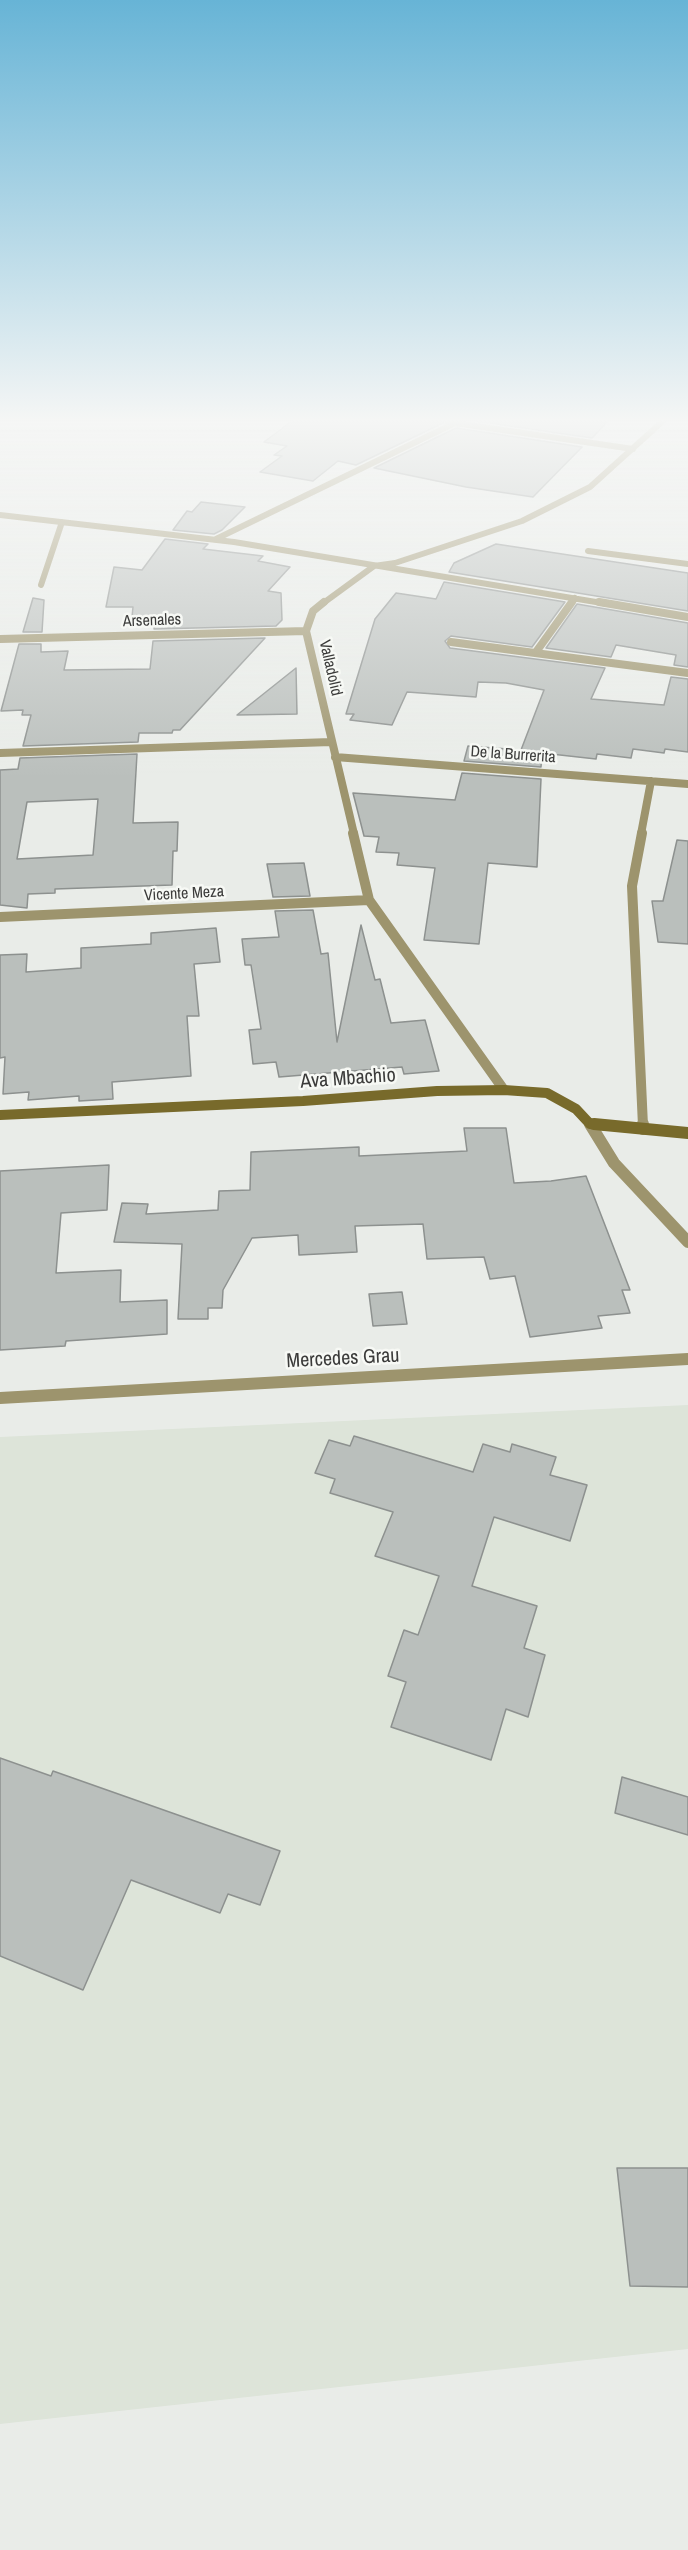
<!DOCTYPE html>
<html>
<head>
<meta charset="utf-8">
<style>
	body { margin:0 }
	canvas { display:block; background:#e9ece8 }
</style>
</head>
<body>
<canvas width="688" height="2550"></canvas>
<script>
const g = document.querySelector('canvas').getContext('2d');
g.lineJoin = 'round';
function fill(path, color) { g.fillStyle = color; g.fill(path, 'evenodd'); }
function trace(path, color, width, dash) { g.strokeStyle = color; g.lineWidth = width; g.lineCap = dash ? 'butt' : 'round'; g.setLineDash(dash || []); g.stroke(path); }
function drawText(font, color, halo, rows, align = 'center') {
  g.font = font + ' "Archivo Narrow",sans-serif'; g.lineWidth = 5; g.setLineDash([]); g.textBaseline = 'middle'; g.strokeStyle = halo; g.fillStyle = color; for (const [text, x, y, turn = 0] of rows) {
    g.save(); g.translate(x, y); g.rotate((+turn || 0) * Math.PI / 180); g.textAlign = isNaN(turn) ? turn : align; if (halo) g.strokeText(text, 0, 0); g.fillText(text, 0, 0); g.restore();
  }
}
fill(new Path2D(`
	M 688,1405 L 688,2349 L 0,2424 L 0,1437 Z`), '#dde4d9');
const building = new Path2D(`
	M 292,421 L 443,421 L 443,423 L 356,465 L 338,461 L 313,481 L 260,472 L 282,456 L 274,455 L 287,446 L 264,442 Z
	M 476,421 L 608,421 L 592,438 Z
	M 456,428 L 582,447 L 533,497 L 466,487 L 374,468 Z
	M 201,502 L 245,507 L 222,530 L 214,534 L 173,530 L 187,511 L 192,512 Z
	M 165,539 L 208,544 L 203,549 L 263,556 L 258,561 L 290,567 L 268,591 L 281,593 L 282,620 L 276,626 L 154,629 L 155,618 L 132,617 L 133,607 L 106,607 L 114,567 L 142,570 Z
	M 496,544 L 688,573 L 688,611 L 449,572 L 454,563 Z
	M 444,582 L 565,602 L 532,647 L 451,636 L 445,641 L 450,648 L 605,668 L 591,699 L 664,705 L 671,677 L 688,679 L 688,752 L 665,749 L 664,753 L 633,749 L 631,758 L 597,754 L 596,759 L 542,753 L 541,767 L 464,761 L 468,746 L 521,750 L 544,690 L 506,683 L 478,682 L 476,697 L 407,692 L 392,725 L 350,720 L 354,714 L 346,714 L 375,619 L 396,593 L 436,599 Z
	M 33,598 L 44,600 L 42,632 L 23,632 Z
	M 577,604 L 688,623 L 688,667 L 674,665 L 676,655 L 616,645 L 611,657 L 546,648 Z
	M 265,638 L 180,730 L 173,730 L 172,733 L 139,733 L 138,742 L 23,746 L 31,715 L 22,715 L 23,710 L 1,711 L 19,644 L 41,644 L 41,652 L 68,651 L 64,670 L 150,669 L 153,641 Z
	M 296,668 L 297,714 L 237,715 Z
	M 137,754 L 133,823 L 178,822 L 177,851 L 173,851 L 172,885 L 55,889 L 55,893 L 28,894 L 27,908 L 0,905 L 0,770 L 18,769 L 20,758 ZM 98,799 L 93,855 L 17,859 L 27,802 Z
	M 462,773 L 541,779 L 537,867 L 488,863 L 479,944 L 424,940 L 435,868 L 397,865 L 399,853 L 376,852 L 379,837 L 364,836 L 353,793 L 455,800 Z
	M 677,840 L 688,841 L 688,944 L 658,942 L 652,901 L 663,901 Z
	M 304,863 L 310,896 L 273,897 L 267,864 Z
	M 313,910 L 321,954 L 328,953 L 337,1042 L 361,925 L 375,980 L 380,979 L 391,1023 L 425,1020 L 439,1071 L 404,1074 L 402,1067 L 279,1077 L 276,1062 L 253,1064 L 249,1030 L 261,1029 L 251,965 L 245,965 L 242,939 L 279,937 L 275,911 Z
	M 216,928 L 220,962 L 194,964 L 199,1016 L 187,1016 L 191,1076 L 112,1082 L 113,1099 L 79,1101 L 79,1096 L 28,1100 L 29,1092 L 3,1094 L 5,1057 L 0,1058 L 0,955 L 27,954 L 26,972 L 81,968 L 81,948 L 151,944 L 151,933 Z
	M 464,1128 L 506,1128 L 514,1183 L 551,1181 L 586,1176 L 630,1290 L 622,1290 L 630,1313 L 598,1316 L 602,1328 L 530,1337 L 515,1276 L 490,1279 L 484,1257 L 427,1259 L 423,1224 L 355,1226 L 357,1252 L 299,1255 L 298,1235 L 252,1238 L 223,1290 L 222,1308 L 208,1308 L 208,1319 L 178,1319 L 182,1244 L 114,1242 L 122,1203 L 148,1204 L 146,1214 L 218,1210 L 219,1191 L 250,1190 L 251,1152 L 359,1147 L 359,1156 L 467,1151 Z
	M 109,1165 L 107,1210 L 61,1213 L 56,1273 L 121,1270 L 120,1302 L 167,1300 L 167,1334 L 66,1341 L 65,1346 L 0,1350 L 0,1171 Z
	M 402,1292 L 407,1324 L 373,1326 L 369,1294 Z
	M 354,1436 L 473,1472 L 483,1444 L 510,1452 L 512,1444 L 556,1457 L 550,1475 L 587,1485 L 570,1541 L 494,1517 L 472,1586 L 537,1606 L 524,1648 L 545,1655 L 528,1717 L 506,1709 L 491,1760 L 391,1727 L 406,1682 L 388,1676 L 404,1630 L 418,1635 L 439,1576 L 375,1556 L 393,1512 L 330,1493 L 335,1479 L 315,1473 L 329,1440 L 350,1446 Z
	M 0,1758 L 51,1776 L 53,1771 L 280,1851 L 260,1905 L 228,1894 L 220,1913 L 131,1880 L 83,1990 L 0,1956 Z
	M 622,1777 L 688,1797 L 688,1835 L 615,1813 Z
	M 617,2168 L 688,2168 L 688,2287 L 630,2286 Z`);
fill(building, '#babfbc');
trace(building, '#8d918f', 1.5);
trace(new Path2D(`
	M 448,422 L 633,449
	M 0,515 L 234,542 L 608,604
	M 216,539 L 455,423
	M 588,551 L 688,564
	M 41,585 L 62,522
	M 322,604 L 374,566 L 395,563 L 522,521 L 590,487 L 663,421
	M 571,604 L 575,598`), '#9d946d', 6);
trace(new Path2D(`
	M 324,602 L 313,611 L 306,631 L 354,834
	M 599,602 L 688,617
	M 0,639 L 306,631
	M 451,642 L 688,673
	M 536,652 L 572,602
	M 0,753 L 331,742
	M 335,757 L 688,784
	M 641,834 L 651,781`), '#9d946d', 8);
trace(new Path2D(`
	M 353,833 L 369,900 L 504,1090
	M 642,833 L 632,886 L 643,1126
	M 0,917 L 369,900`), '#9d946d', 10);
trace(new Path2D(`
	M 590,1124 L 614,1163 L 688,1242
	M 643,1124 L 643,1129
	M 0,1398 L 688,1359`), '#9d946d', 12);
trace(new Path2D(`
	M 0,1115 L 303,1101 L 437,1091 L 504,1090 L 547,1093 L 576,1109 L 590,1124 L 610,1126`), '#786a2b', 10);
trace(new Path2D(`
	M 594,1124 L 688,1133`), '#786a2b', 12);
const sky = g.createLinearGradient(0, 0, 0, 778);
sky.addColorStop(0, '#67b4d6');
sky.addColorStop(0.54, '#f5f6f5');
sky.addColorStop(1, '#f5f6f500');
g.fillStyle = sky;
g.fillRect(0, 0, 688, 778);
drawText('16px', '#3b3b3a', '#f7f9f5', [
	["Arsenales",152,621,-2],
	["Valladolid",330,668,77],
	["De la Burrerita",513,755,4],
	["Vicente Meza",184,894,-3]
]);
drawText('20px', '#3b3b3a', '#f7f9f5', [
	["Ava Mbachio",348,1079,-4],
	["Mercedes Grau",343,1359,-3]
]);
</script>
</body>
</html>
